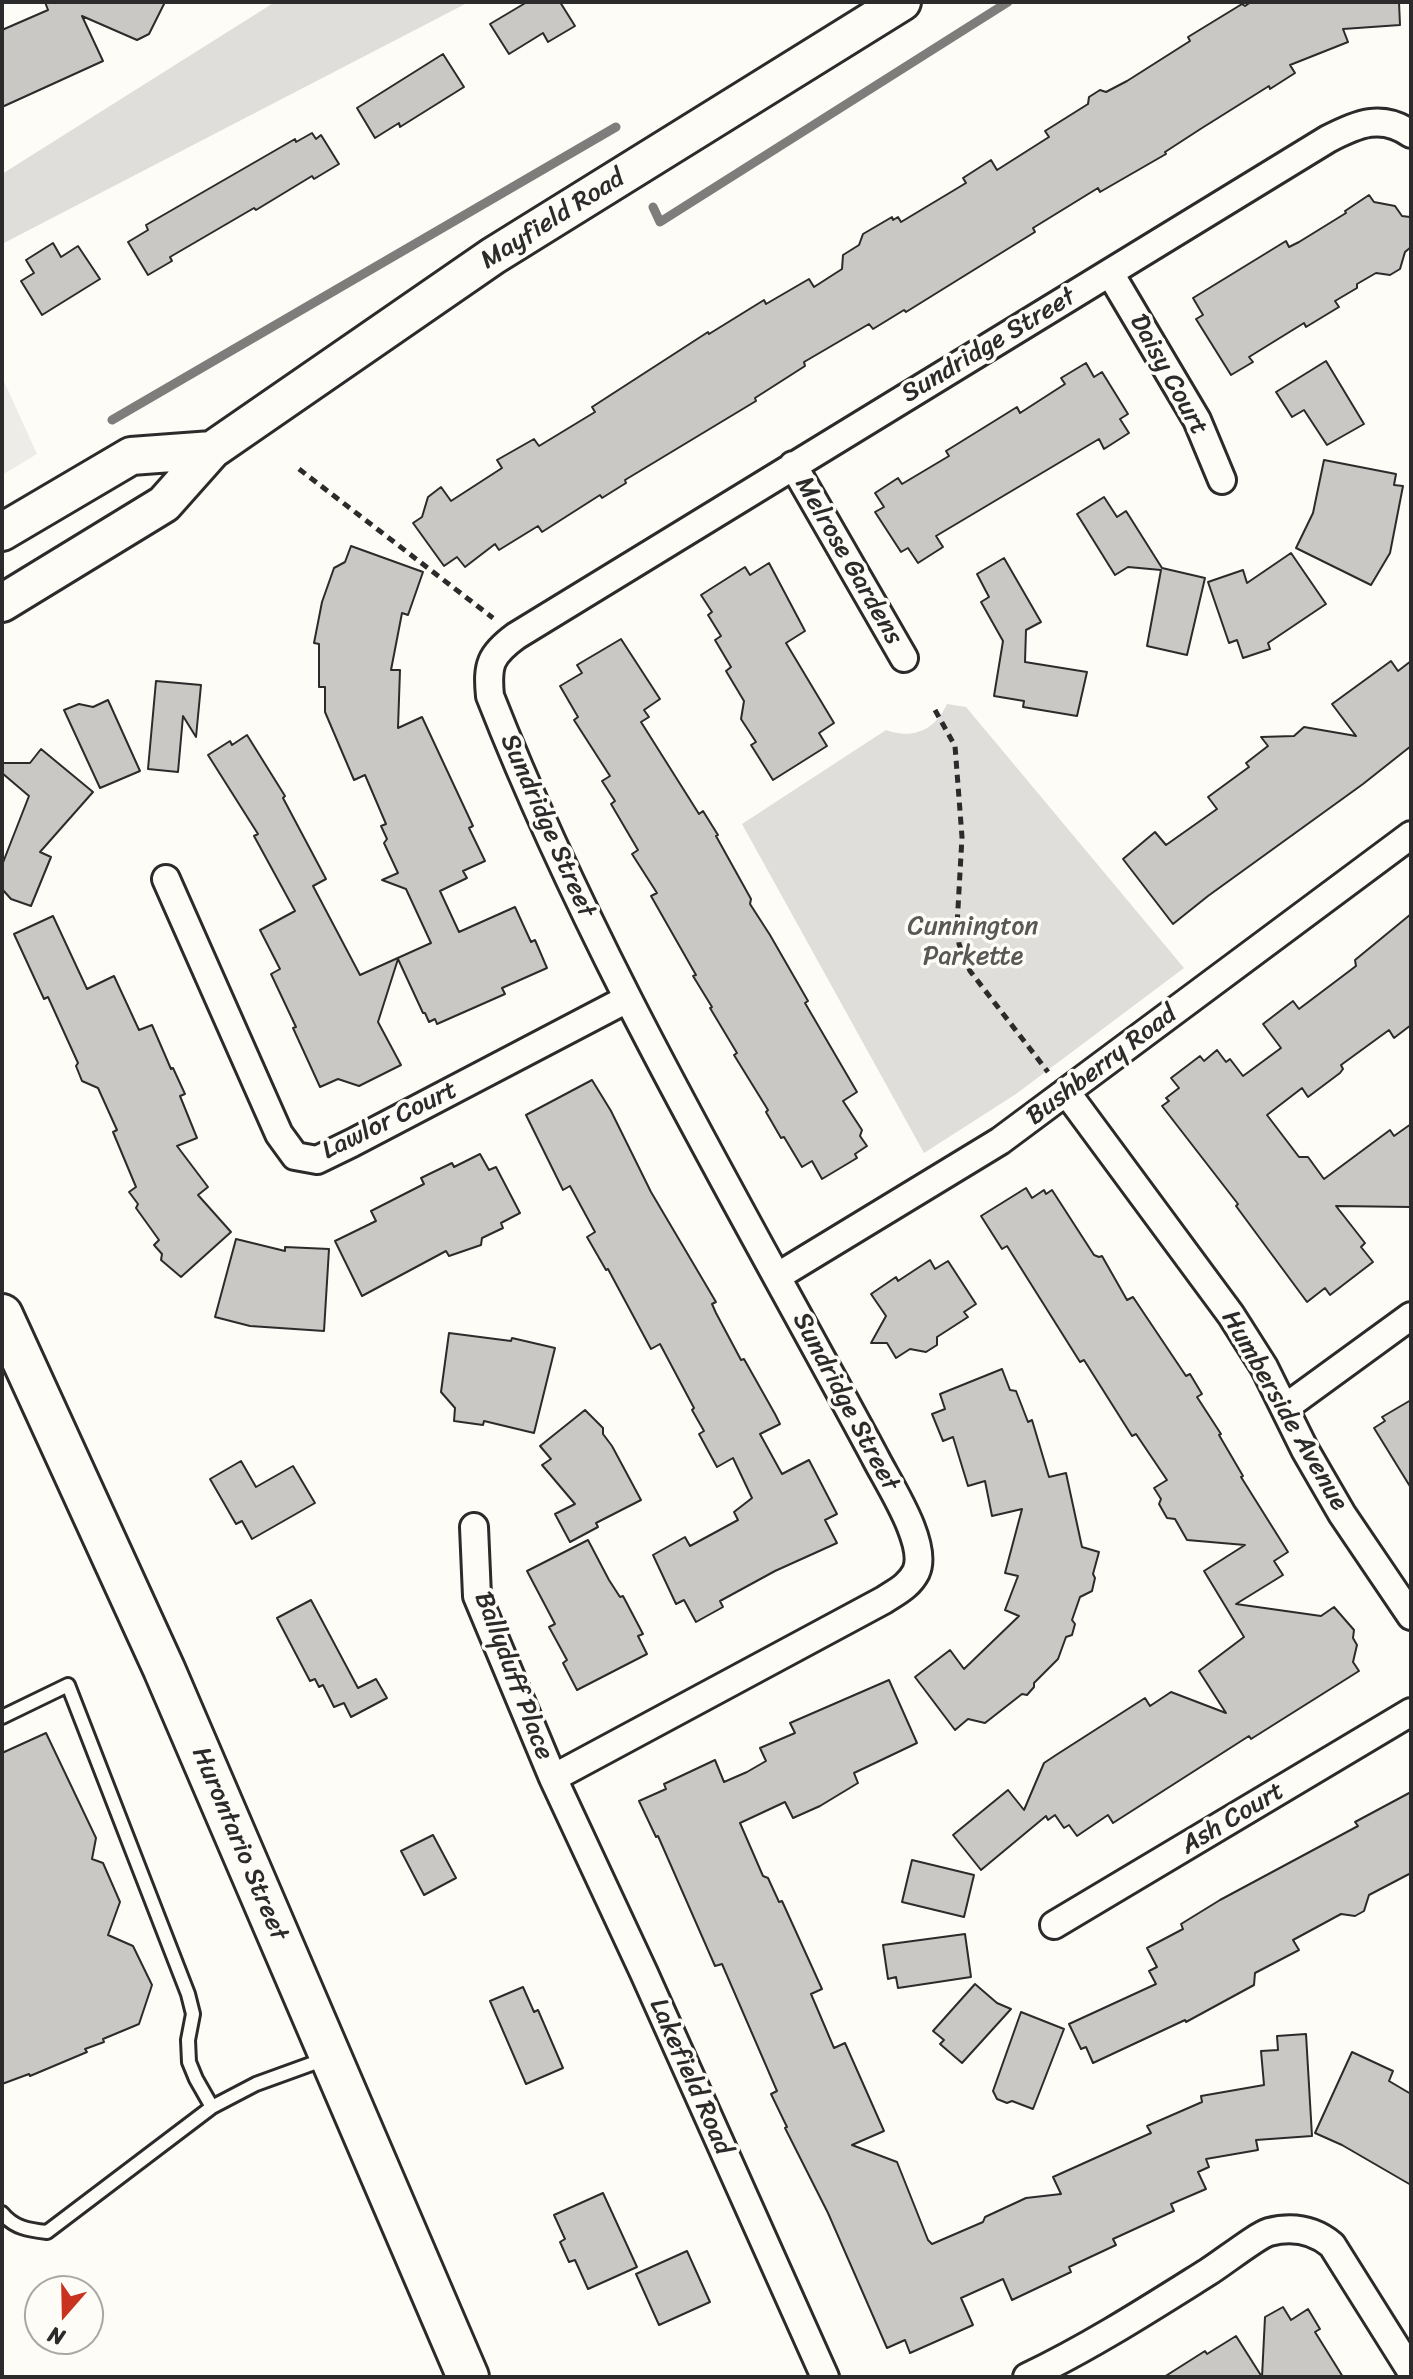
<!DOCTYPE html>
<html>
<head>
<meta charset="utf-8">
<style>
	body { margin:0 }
	#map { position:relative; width:1413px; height:2379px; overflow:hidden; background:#fdfcf7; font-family:Sriracha,sans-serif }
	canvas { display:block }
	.frame { position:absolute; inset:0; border:4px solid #2b2b2b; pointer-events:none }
	.north { position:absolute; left:24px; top:2275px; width:80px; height:80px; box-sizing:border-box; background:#fdfcf7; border:2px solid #a9a8a5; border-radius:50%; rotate:200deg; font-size:22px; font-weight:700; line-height:32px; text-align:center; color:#2b2b2b }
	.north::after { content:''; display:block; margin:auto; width:28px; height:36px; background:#c8321e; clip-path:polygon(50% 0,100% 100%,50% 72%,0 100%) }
</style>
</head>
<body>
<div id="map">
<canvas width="1413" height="2379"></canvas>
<div class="frame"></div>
<div class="north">N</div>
</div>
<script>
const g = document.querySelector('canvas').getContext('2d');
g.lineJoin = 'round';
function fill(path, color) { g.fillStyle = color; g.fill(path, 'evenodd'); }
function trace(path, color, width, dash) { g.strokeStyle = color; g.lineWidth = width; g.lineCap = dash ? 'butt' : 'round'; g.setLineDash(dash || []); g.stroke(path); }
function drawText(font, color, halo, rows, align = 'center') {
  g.font = font + ' Sriracha,sans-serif'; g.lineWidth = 7; g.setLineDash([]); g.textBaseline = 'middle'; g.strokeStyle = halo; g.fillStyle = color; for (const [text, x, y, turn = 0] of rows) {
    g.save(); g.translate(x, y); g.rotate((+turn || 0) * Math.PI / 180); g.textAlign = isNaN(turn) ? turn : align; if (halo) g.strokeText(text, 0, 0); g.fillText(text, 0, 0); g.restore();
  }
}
fill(new Path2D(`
	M 2,377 L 37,454 L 2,475 Z`), '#edece8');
fill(new Path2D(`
	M 275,2 L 469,2 L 2,244 L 2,174 Z
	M 947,704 L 966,707 L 1184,968 L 1016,1094 L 924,1153 L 742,824 L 886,730 C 913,740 935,730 947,704 Z`), '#dfdeda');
trace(new Path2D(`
	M 653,207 L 660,222 L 1008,2
	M 112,420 L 616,127`), '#7e7d7b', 9);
const building = new Path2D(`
	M 45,2 L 165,2 L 149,34 L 137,40 L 82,16 L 103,61 L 2,107 L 2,30 L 48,10 Z
	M 527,2 L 560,2 L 575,26 L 548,42 L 543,33 L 509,54 L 490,24 Z
	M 1251,2 L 1399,2 L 1400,25 L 1343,29 L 1348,42 L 1290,65 L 1295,73 L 1270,89 L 1269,86 L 1202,128 L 1165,152 L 1166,154 L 1100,192 L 1098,188 L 1033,228 L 1035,232 L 906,312 L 904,310 L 873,329 L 869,324 L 804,362 L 805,366 L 755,398 L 756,401 L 625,480 L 626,483 L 602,498 L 600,495 L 542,532 L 538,526 L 499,550 L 495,544 L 465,567 L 457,557 L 444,566 L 413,523 L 422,517 L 428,497 L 441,487 L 451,501 L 502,468 L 497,460 L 534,439 L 539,446 L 595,412 L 592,407 L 708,332 L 709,334 L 764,300 L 766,304 L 809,279 L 814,287 L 842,269 L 843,255 L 859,245 L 863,234 L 892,217 L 893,220 L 898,217 L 901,222 L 966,183 L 963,178 L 991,160 L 997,170 L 1049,137 L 1045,131 L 1088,104 L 1089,97 L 1100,90 L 1106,92 L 1127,81 L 1190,41 L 1188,37 L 1242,4 L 1245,6 Z
	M 443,54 L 464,87 L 400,127 L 399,123 L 375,138 L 357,108 Z
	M 312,133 L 316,139 L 321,135 L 339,164 L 314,179 L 312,176 L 256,210 L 254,208 L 170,257 L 172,261 L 148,275 L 128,242 L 148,230 L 146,225 L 295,139 L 296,142 Z
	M 1369,195 L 1374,202 L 1395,206 L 1402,216 L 1410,217 L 1411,247 L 1405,252 L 1400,269 L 1390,275 L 1376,273 L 1357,284 L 1357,288 L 1335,301 L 1339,307 L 1306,327 L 1304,323 L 1249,357 L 1253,362 L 1231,375 L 1196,319 L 1203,315 L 1193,298 L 1286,241 L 1289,247 L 1299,242 L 1346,213 L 1345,211 Z
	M 53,243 L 61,257 L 78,246 L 100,279 L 42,315 L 21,281 L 34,273 L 26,260 Z
	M 1326,361 L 1364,424 L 1327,445 L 1304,410 L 1292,417 L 1276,392 Z
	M 1086,363 L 1094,377 L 1102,372 L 1128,414 L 1120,419 L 1129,433 L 1104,449 L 1099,439 L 936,536 L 943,547 L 918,563 L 908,548 L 901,552 L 875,512 L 884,507 L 875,493 L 898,478 L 902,484 L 949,456 L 946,451 L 1017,407 L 1020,413 L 1065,384 L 1061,378 Z
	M 1324,460 L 1396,474 L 1394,485 L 1403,486 L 1390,553 L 1371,585 L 1296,548 L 1313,513 Z
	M 1104,497 L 1117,517 L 1126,511 L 1162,568 L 1205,578 L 1187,655 L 1147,646 L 1161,570 L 1128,567 L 1115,575 L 1077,514 Z
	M 351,546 L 423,572 L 408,615 L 402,613 L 391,670 L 400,670 L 398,728 L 422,717 L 473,826 L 469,828 L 485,861 L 463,871 L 467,878 L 440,891 L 459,932 L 515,907 L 531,942 L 535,940 L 547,968 L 502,988 L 505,994 L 437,1024 L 435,1019 L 429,1022 L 425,1013 L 423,1013 L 398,959 L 378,1022 L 401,1065 L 359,1086 L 338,1079 L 320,1087 L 293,1028 L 296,1027 L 271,974 L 280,969 L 260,930 L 295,911 L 254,836 L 258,834 L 208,755 L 230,741 L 232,745 L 247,735 L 285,796 L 283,798 L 326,879 L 313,886 L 360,975 L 431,943 L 406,889 L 382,880 L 398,873 L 384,843 L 387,839 L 381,826 L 386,824 L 365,775 L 354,780 L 325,712 L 325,687 L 319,687 L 319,644 L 314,643 L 322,602 L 334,568 L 345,562 Z
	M 1291,553 L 1326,604 L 1268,643 L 1270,649 L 1243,658 L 1237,640 L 1229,643 L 1208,582 L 1243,570 L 1247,583 Z
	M 1004,558 L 1041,622 L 1026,630 L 1025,662 L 1087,672 L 1077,716 L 1023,707 L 1024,701 L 994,696 L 1003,641 L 981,602 L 989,597 L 977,574 Z
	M 769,563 L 805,631 L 786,643 L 834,723 L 819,733 L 827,746 L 773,780 L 751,745 L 756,742 L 741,719 L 744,701 L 726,671 L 731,667 L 715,640 L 721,636 L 708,615 L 712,612 L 701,595 L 745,567 L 750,575 Z
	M 621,639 L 660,699 L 644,710 L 649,717 L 641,722 L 699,814 L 703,811 L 718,835 L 716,836 L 751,899 L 750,904 L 770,935 L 808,1001 L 805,1003 L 857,1092 L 843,1101 L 862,1130 L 860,1136 L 867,1146 L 855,1154 L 857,1158 L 822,1179 L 812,1161 L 802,1167 L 784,1137 L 781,1138 L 766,1112 L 768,1110 L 734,1055 L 737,1053 L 710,1008 L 712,1007 L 693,976 L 696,975 L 651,896 L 657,893 L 632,854 L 638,850 L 611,804 L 615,801 L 602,781 L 610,776 L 574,720 L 578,717 L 560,686 L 582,673 L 577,665 Z
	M 1391,661 L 1398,671 L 1411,661 L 1411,746 L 1363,784 L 1208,896 L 1173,924 L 1123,859 L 1155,832 L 1166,845 L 1217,809 L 1208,797 L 1249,767 L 1246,763 L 1268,746 L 1261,737 L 1294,736 L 1304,727 L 1356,736 L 1332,704 Z
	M 156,681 L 201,685 L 196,737 L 183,716 L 178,772 L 148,769 Z
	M 108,700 L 140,771 L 100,788 L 64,710 L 79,704 L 93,707 Z
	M 41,749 L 93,792 L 40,852 L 51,857 L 31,906 L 11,899 L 2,889 L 2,865 L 29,796 L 2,773 L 2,763 L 30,763 Z
	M 1411,914 L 1411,1025 L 1394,1038 L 1389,1030 L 1341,1065 L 1343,1069 L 1340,1073 L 1308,1097 L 1302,1088 L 1267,1115 L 1299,1157 L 1308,1157 L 1324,1179 L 1390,1130 L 1394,1136 L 1411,1124 L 1411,1207 L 1336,1206 L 1365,1243 L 1361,1247 L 1373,1262 L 1330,1295 L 1325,1288 L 1307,1302 L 1236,1206 L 1238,1204 L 1162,1106 L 1169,1101 L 1166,1098 L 1179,1088 L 1171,1078 L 1200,1056 L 1204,1061 L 1217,1050 L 1226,1062 L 1230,1059 L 1243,1076 L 1281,1048 L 1263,1024 L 1293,1001 L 1299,1009 L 1356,966 L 1355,960 Z
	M 53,916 L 87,989 L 114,976 L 139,1030 L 152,1025 L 171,1069 L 173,1068 L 185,1094 L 180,1096 L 197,1138 L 177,1146 L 208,1187 L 198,1195 L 231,1232 L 181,1277 L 161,1260 L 162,1254 L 154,1245 L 159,1240 L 136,1208 L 138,1204 L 129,1192 L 136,1187 L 113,1132 L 117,1130 L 98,1088 L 82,1081 L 76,1066 L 78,1063 L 48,997 L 44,999 L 14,934 Z
	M 592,1080 L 611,1111 L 651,1192 L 716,1302 L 712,1304 L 716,1313 L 741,1360 L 744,1359 L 775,1414 L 780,1424 L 760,1434 L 782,1474 L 809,1460 L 837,1514 L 825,1520 L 837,1543 L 775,1571 L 720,1601 L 723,1607 L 696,1622 L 684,1600 L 676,1604 L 653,1555 L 685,1537 L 690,1546 L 738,1520 L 734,1512 L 752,1498 L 733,1458 L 717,1467 L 699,1434 L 704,1431 L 692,1410 L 694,1408 L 660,1344 L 651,1349 L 608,1269 L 606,1270 L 587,1237 L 595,1232 L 570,1186 L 563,1190 L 526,1115 Z
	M 480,1154 L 489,1170 L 496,1167 L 520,1213 L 501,1223 L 503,1228 L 482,1238 L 481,1245 L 449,1256 L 446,1251 L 362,1296 L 335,1241 L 376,1221 L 371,1211 L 424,1184 L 421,1178 L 452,1163 L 454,1167 Z
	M 1026,1188 L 1032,1198 L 1044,1190 L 1046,1194 L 1052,1190 L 1094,1255 L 1099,1257 L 1102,1256 L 1127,1300 L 1133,1297 L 1186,1376 L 1190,1374 L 1202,1394 L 1197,1397 L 1221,1434 L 1219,1435 L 1243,1476 L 1241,1477 L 1288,1552 L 1274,1561 L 1283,1575 L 1236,1604 L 1321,1616 L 1334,1607 L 1354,1630 L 1353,1638 L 1357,1645 L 1353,1662 L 1359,1671 L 1251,1739 L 1249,1736 L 1113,1823 L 1108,1815 L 1077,1836 L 1069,1825 L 1064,1828 L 1055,1815 L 1048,1820 L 1046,1816 L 981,1870 L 953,1835 L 1008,1790 L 1024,1810 L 1044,1763 L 1056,1755 L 1145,1698 L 1150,1706 L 1171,1692 L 1226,1713 L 1199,1671 L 1244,1637 L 1204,1571 L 1245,1545 L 1187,1540 L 1175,1519 L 1167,1518 L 1159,1504 L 1161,1499 L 1154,1488 L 1167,1480 L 1136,1434 L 1132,1436 L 1084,1360 L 1080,1362 L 1007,1246 L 1002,1249 L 981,1216 Z
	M 236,1239 L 285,1251 L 285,1247 L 329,1249 L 324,1331 L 250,1326 L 215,1317 Z
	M 930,1260 L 935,1269 L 948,1261 L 976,1304 L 964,1312 L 968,1317 L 937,1337 L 937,1345 L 926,1352 L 910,1349 L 896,1358 L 887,1343 L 871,1343 L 886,1316 L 871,1294 L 896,1277 L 898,1281 Z
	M 449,1333 L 511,1341 L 512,1338 L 555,1348 L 534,1433 L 484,1421 L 483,1425 L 454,1421 L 455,1408 L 441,1392 Z
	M 1002,1369 L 1010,1390 L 1016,1391 L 1028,1422 L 1032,1420 L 1049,1477 L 1066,1473 L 1082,1547 L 1099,1552 L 1093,1574 L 1095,1578 L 1092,1591 L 1080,1597 L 1072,1620 L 1075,1624 L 1072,1635 L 1066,1637 L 1058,1659 L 1034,1683 L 1034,1687 L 1027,1695 L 1022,1694 L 985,1723 L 968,1719 L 955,1730 L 915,1677 L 950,1650 L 964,1669 L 1019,1616 L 1005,1610 L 1018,1576 L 1005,1573 L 1022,1509 L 992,1516 L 985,1481 L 968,1486 L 953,1437 L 943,1441 L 932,1414 L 945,1409 L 940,1394 Z
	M 1411,1400 L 1411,1488 L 1374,1428 L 1385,1421 L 1382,1417 Z
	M 585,1410 L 603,1428 L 603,1434 L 612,1446 L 641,1500 L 596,1523 L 598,1527 L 570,1542 L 555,1514 L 575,1504 L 542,1465 L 551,1459 L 540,1446 Z
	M 241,1461 L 256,1487 L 293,1466 L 315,1503 L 252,1539 L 242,1521 L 236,1524 L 210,1479 Z
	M 588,1540 L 609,1580 L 620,1597 L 623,1596 L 643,1634 L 638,1636 L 647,1654 L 577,1690 L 563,1663 L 567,1660 L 549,1627 L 555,1624 L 527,1571 Z
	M 311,1600 L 358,1688 L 376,1679 L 387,1698 L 351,1717 L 344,1703 L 334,1707 L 323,1685 L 319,1687 L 315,1679 L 310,1681 L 277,1618 Z
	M 889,1680 L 917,1743 L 854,1773 L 858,1783 L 820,1806 L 793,1818 L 785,1802 L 740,1823 L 763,1876 L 768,1878 L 779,1902 L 782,1901 L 822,1989 L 811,1994 L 834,2048 L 845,2043 L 884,2131 L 852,2145 L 897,2162 L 928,2240 L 932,2244 L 983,2222 L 985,2217 L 1026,2198 L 1061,2194 L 1053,2177 L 1151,2133 L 1147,2126 L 1202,2102 L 1201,2096 L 1264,2085 L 1261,2051 L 1278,2050 L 1277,2036 L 1306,2034 L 1312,2136 L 1256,2140 L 1258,2150 L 1206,2159 L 1209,2167 L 1198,2172 L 1206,2189 L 1171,2204 L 1174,2211 L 1113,2239 L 1116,2245 L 1069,2267 L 1071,2272 L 1012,2300 L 1003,2279 L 961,2298 L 973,2325 L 910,2353 L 905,2340 L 887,2348 L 828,2213 L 785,2128 L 787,2127 L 771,2094 L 777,2091 L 722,1964 L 715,1966 L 658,1836 L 656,1837 L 639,1801 L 666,1789 L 664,1784 L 715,1760 L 724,1782 L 747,1772 L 766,1761 L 760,1748 L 795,1733 L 790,1723 Z
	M 46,1733 L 96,1838 L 92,1859 L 103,1863 L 120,1902 L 108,1935 L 133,1946 L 152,1985 L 139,2024 L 103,2039 L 104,2042 L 85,2049 L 87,2052 L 30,2076 L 29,2074 L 2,2084 L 2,1753 Z
	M 1411,1792 L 1411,1873 L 1369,1895 L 1364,1911 L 1355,1916 L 1341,1914 L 1293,1940 L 1299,1950 L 1255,1973 L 1254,1985 L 1186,2022 L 1185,2020 L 1093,2063 L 1086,2047 L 1081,2049 L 1069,2024 L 1156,1984 L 1149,1971 L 1157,1967 L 1147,1948 L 1183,1929 L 1181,1924 L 1220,1900 L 1358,1826 L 1355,1822 Z
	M 433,1835 L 456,1878 L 424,1895 L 401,1851 Z
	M 912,1860 L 974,1875 L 964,1917 L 902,1902 Z
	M 965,1934 L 971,1977 L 898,1988 L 896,1977 L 888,1979 L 883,1945 Z
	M 975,1984 L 997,2003 L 1011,2009 L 962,2063 L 940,2044 L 944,2040 L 933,2031 Z
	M 523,1987 L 534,2012 L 538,2010 L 563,2068 L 526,2084 L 490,2001 Z
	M 1021,2012 L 1064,2029 L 1033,2109 L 1012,2101 L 1007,2103 L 997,2099 L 993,2091 Z
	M 1352,2052 L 1393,2071 L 1389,2081 L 1411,2094 L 1411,2185 L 1342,2145 L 1315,2133 Z
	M 603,2193 L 637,2267 L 588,2289 L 575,2260 L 569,2262 L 560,2242 L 565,2239 L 554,2215 Z
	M 687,2251 L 710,2302 L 659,2325 L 636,2274 Z
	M 1283,2307 L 1291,2320 L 1308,2309 L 1320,2329 L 1315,2332 L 1343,2377 L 1262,2377 L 1265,2317 Z
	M 1236,2336 L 1262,2377 L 1164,2377 L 1205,2351 L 1207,2354 Z`);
fill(building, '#c9c8c4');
trace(building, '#2b2b2b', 2);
const lane = new Path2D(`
	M 2,1717 L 68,1685 L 188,1994 L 193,2014 L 188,2040 L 189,2062 L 196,2079 L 212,2107
	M 2,2213 C 14,2228 29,2230 47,2232 L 212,2107 L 256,2084 L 325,2059`);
const street = new Path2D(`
	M 1110,273 L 1197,420 L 1222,480
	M 793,465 L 904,658
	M 166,879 L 279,1134 L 295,1156 L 317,1160 L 352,1143 L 627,999
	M 1067,1093 L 1231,1315 L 1264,1367 L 1305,1450 L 1342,1514 L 1411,1616
	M 778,1276 L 1000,1141 L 1411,835
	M 1286,1407 L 1411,1316
	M 474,1527 L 477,1596 L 553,1778 L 644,1973 L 825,2377
	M 553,1778 L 884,1600 C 896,1592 909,1586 916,1572 C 929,1544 888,1483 875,1457 C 741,1207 594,961 490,696 C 487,665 490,655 516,636 L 1328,139 C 1357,124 1382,113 1411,134
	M 1054,1925 L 1411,1712
	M 1027,2377 C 1090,2347 1149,2309 1208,2272 C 1221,2264 1258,2235 1269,2232 C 1293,2226 1314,2230 1332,2245 L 1411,2371`);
const secondary = new Path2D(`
	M 2,532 L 131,456 L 212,450
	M 2,603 L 164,504 L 212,450 L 493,256 L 902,2`);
const primary = new Path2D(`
	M 2,1315 L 164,1669 L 468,2377`);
trace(lane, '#2b2b2b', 18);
trace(street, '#2b2b2b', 32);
trace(secondary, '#2b2b2b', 42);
trace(primary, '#2b2b2b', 46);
trace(new Path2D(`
	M 299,469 L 493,618
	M 935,710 L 955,746 L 962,837 L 957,926 L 959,944 L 970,971 L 1048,1072`), '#2b2b2b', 5, [8, 6]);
trace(lane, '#fdfcf7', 12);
trace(street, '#fdfcf7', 26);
trace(secondary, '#fdfcf7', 36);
trace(primary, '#fdfcf7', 40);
drawText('26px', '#2b2b2b', '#fdfcf7', [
	["Mayfield Road",553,220,-32],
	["Sundridge Street",989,346,-31],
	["Daisy Court",1168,375,61],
	["Melrose Gardens",848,561,60],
	["Sundridge Street",547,826,66],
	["Bushberry Road",1102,1066,-37],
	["Lawlor Court",390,1121,-26],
	["Sundridge Street",845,1402,62],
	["Humberside Avenue",1284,1411,60],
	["Ballyduff Place",513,1676,69],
	["Ash Court",1233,1819,-31],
	["Hurontario Street",239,1844,67],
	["Lakefield Road",690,2077,66]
]);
drawText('26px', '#585857', '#fdfcf7', [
	["Cunnington",973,927],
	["Parkette",973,957]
]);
</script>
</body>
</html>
